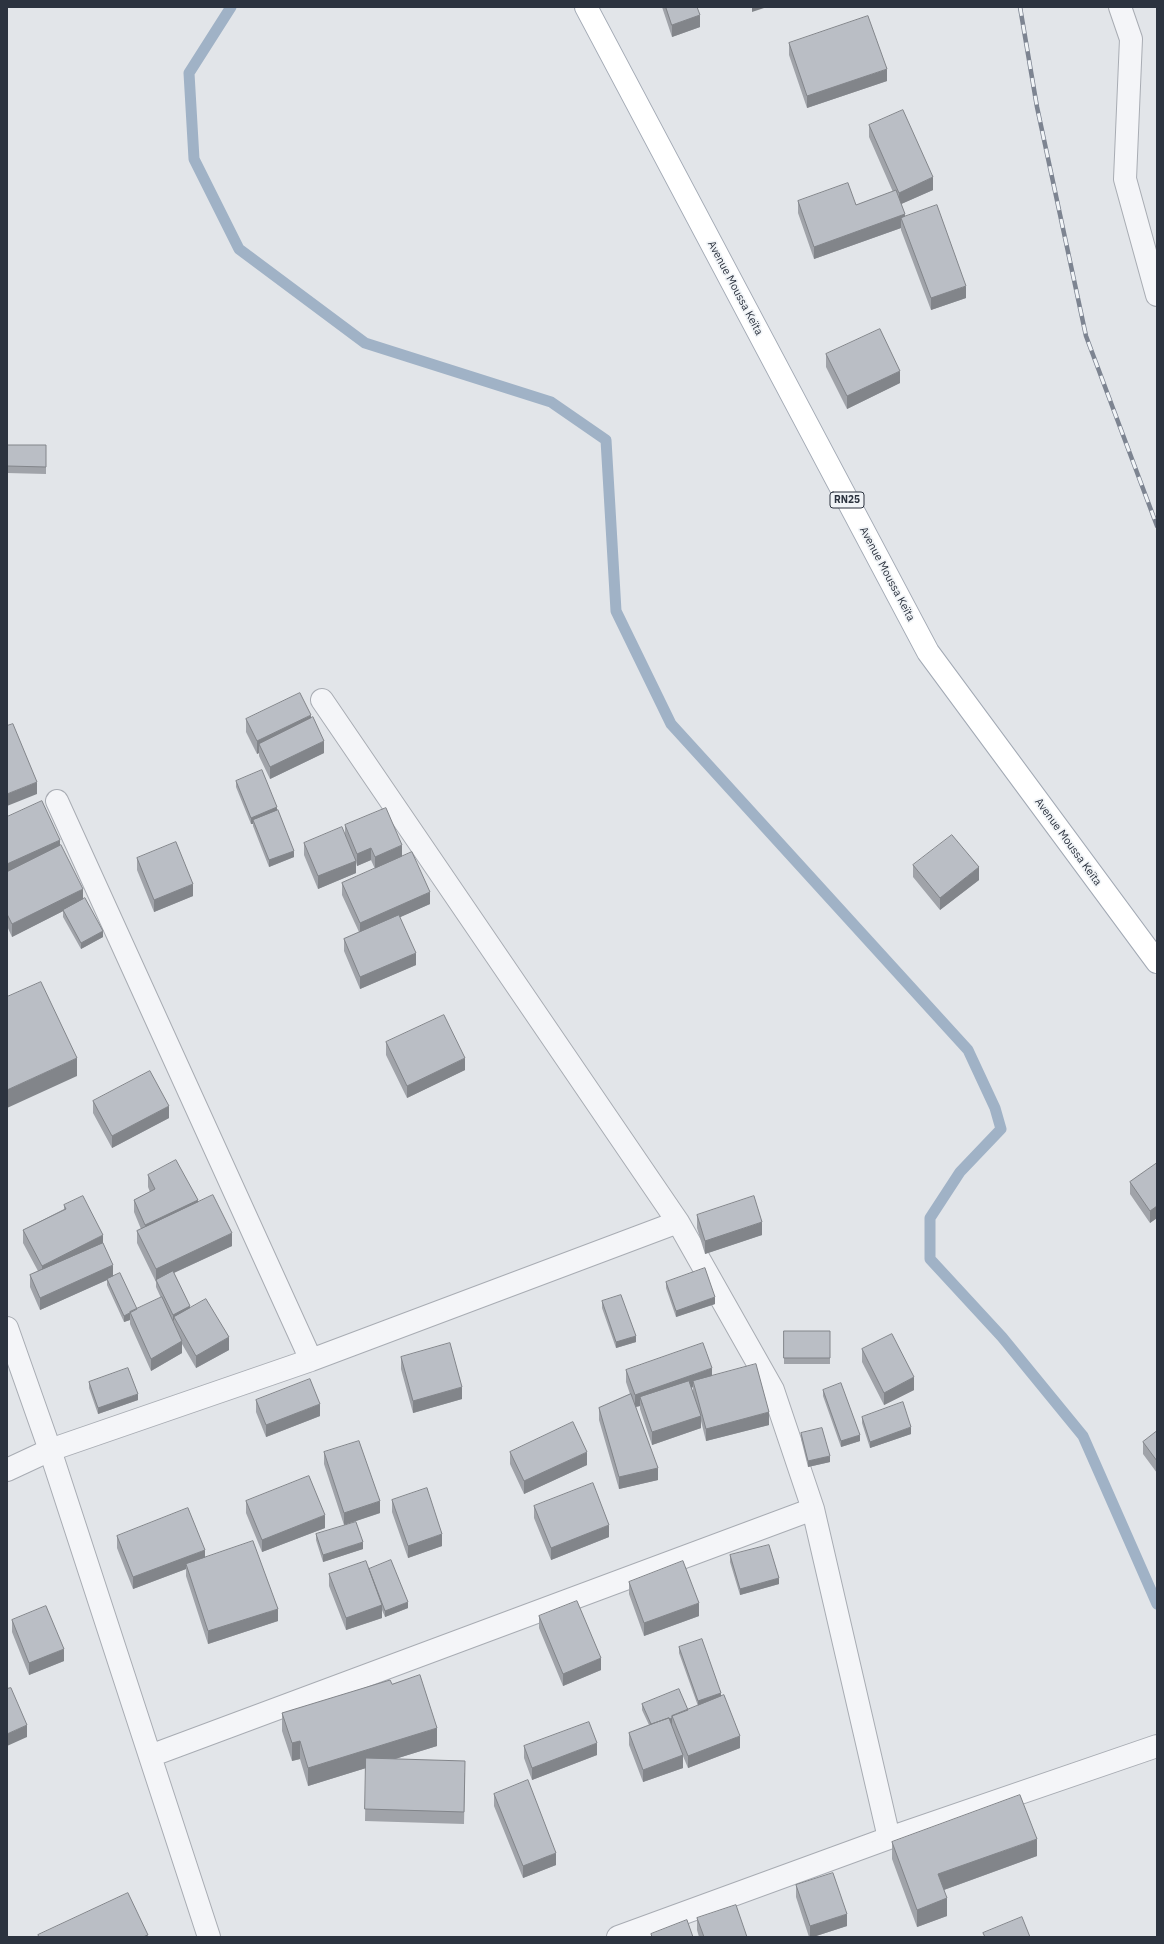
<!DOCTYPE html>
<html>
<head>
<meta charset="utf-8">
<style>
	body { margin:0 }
	#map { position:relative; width:1164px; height:1944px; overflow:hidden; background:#e2e5e9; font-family:"IBM Plex Sans",sans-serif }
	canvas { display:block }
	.frame { position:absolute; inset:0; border:8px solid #2c333f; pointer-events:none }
</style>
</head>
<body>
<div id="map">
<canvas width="1164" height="1944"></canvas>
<div class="frame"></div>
</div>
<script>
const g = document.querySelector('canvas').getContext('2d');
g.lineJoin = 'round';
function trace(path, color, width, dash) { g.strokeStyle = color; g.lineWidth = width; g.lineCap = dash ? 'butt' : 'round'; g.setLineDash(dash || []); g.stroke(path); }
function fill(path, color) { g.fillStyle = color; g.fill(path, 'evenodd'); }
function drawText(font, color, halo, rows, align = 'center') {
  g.font = font + ' "IBM Plex Sans",sans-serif'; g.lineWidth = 3.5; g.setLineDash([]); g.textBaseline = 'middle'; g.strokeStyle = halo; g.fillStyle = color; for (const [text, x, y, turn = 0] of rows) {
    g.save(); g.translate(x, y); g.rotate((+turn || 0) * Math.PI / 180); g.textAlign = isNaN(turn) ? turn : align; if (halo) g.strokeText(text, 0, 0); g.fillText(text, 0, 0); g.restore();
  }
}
trace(new Path2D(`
	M 231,7 L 189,73 L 194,159 L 239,249 L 365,343 L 551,402 L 606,440 L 616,611 L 671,724 L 968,1050 L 995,1108 L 1001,1129 L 960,1172 L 930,1218 L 930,1259 L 1002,1337 L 1083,1436 L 1157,1604`), '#a0b2c6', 11);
const minor = new Path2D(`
	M 1120,7 L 1131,39 L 1125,179 L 1157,295
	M 322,700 L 678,1222 L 773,1390 L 813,1509 L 889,1838
	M 57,801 L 311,1360
	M 7,1328 L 50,1450 L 209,1937
	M 7,1470 L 50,1450 L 311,1360 L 678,1222
	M 150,1756 L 813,1509
	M 618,1937 L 889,1838 L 1157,1746`);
const major = new Path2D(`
	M 586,7 L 928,652 L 1157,962`);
trace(minor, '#a8acb3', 24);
trace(major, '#a2a9b4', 24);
trace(minor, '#f4f5f8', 22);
trace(major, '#fff', 22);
const rail = new Path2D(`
	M 1020,7 L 1037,107 L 1086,336 L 1157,526`);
trace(rail, '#7d8491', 4.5);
trace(rail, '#f1f4f7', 3, [9]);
fill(new Path2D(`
	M 662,7 L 697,7 L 700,27 L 672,37 Z
	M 789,43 L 887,81 L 807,108 L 789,55 Z
	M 869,125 L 933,190 L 901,204 L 905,217 L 966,298 L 931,310 L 901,230 L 901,228 L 814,259 L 798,213 L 798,201 L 856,205 L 893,192 L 869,137 Z
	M 826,354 L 900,383 L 847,409 L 826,367 Z
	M 7,445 L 46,445 L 46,474 L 7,473 Z
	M 311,718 L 324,753 L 270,779 L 259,756 L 259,753 L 257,754 L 246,732 L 246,719 Z
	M 236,781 L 277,810 L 294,857 L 269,867 L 253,826 L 253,824 L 251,824 L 236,787 Z
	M 7,817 L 60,846 L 83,899 L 103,937 L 81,949 L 63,917 L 63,911 L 12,937 L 7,926 Z
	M 345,825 L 402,857 L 430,904 L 400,917 L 416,965 L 360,989 L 344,951 L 344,939 L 359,932 L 342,895 L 342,883 L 375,869 L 371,860 L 357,866 L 356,862 L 356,873 L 318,889 L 304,855 L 304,843 L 345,835 Z
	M 137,858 L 193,896 L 154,912 L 137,870 Z
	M 913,865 L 979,880 L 940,910 L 913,877 Z
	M 386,1042 L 465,1070 L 407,1098 L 386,1055 Z
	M 93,1101 L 169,1118 L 112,1148 L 93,1113 Z
	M 1157,1163 L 1157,1218 L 1150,1223 L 1130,1194 L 1130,1182 Z
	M 148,1175 L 198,1202 L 232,1246 L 174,1273 L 190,1308 L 229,1350 L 196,1368 L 182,1344 L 182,1353 L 151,1371 L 130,1324 L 130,1320 L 124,1322 L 107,1285 L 107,1280 L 40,1310 L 30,1287 L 30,1275 L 38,1271 L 23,1243 L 23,1230 L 64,1209 L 64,1205 L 103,1243 L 113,1276 L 137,1309 L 161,1298 L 156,1287 L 156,1282 L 137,1243 L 137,1231 L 141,1229 L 134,1212 L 134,1200 L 150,1192 L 148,1187 Z
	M 697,1215 L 762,1235 L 705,1254 L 697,1228 Z
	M 666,1282 L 715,1304 L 676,1317 L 666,1288 Z
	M 602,1301 L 636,1342 L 616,1348 L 602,1308 Z
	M 784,1331 L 830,1331 L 830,1364 L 784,1364 Z
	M 862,1349 L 914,1390 L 884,1405 L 862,1362 Z
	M 401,1357 L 462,1399 L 413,1413 L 401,1369 Z
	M 626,1370 L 712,1376 L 769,1425 L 706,1441 L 701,1421 L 701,1428 L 652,1445 L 640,1409 L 640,1406 L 636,1407 L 658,1480 L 619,1489 L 599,1420 L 599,1408 L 630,1394 L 626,1382 ZM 693,1387 L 693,1393 L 692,1388 Z
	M 89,1382 L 138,1400 L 98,1414 L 89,1388 Z
	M 823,1390 L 860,1441 L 841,1447 L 823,1396 Z
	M 256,1400 L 320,1416 L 266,1437 L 256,1412 Z
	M 862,1417 L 911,1434 L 870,1448 L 862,1423 Z
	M 1157,1431 L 1157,1473 L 1143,1454 L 1143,1442 Z
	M 801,1433 L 830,1462 L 808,1467 L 801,1439 Z
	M 324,1452 L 380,1513 L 344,1525 L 324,1464 Z
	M 510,1452 L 587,1465 L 524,1494 L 510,1464 Z
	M 392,1500 L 442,1546 L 408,1558 L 392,1512 Z
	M 246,1501 L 325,1528 L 262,1552 L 246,1513 Z
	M 534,1506 L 609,1537 L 551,1560 L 534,1518 Z
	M 316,1534 L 363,1549 L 323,1562 L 316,1540 Z
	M 117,1536 L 205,1557 L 278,1621 L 208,1644 L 186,1576 L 186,1569 L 133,1589 L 117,1548 Z
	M 730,1555 L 779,1584 L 740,1595 L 730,1562 Z
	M 369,1569 L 408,1608 L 385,1617 L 382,1610 L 382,1618 L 346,1630 L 329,1586 L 329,1574 Z
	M 629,1582 L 699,1616 L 644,1636 L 629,1594 Z
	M 539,1616 L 601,1670 L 563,1686 L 539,1628 Z
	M 12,1620 L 64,1661 L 29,1675 L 12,1632 Z
	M 679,1647 L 721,1697 L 740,1748 L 688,1768 L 683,1756 L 683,1768 L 643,1782 L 629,1745 L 629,1733 L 649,1725 L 642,1710 L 642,1704 L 688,1710 L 698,1706 L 679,1653 Z
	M 392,1684 L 437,1746 L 395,1759 L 465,1773 L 464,1824 L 365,1821 L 366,1768 L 308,1786 L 300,1759 L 292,1761 L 282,1731 L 282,1713 Z
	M 524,1746 L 597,1755 L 532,1780 L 524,1758 Z
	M 494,1794 L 556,1865 L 523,1878 L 494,1806 Z
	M 892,1842 L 1037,1856 L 944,1890 L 947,1916 L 917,1927 L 892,1859 Z
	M 796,1885 L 847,1926 L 813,1937 L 809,1937 L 796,1897 Z
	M 697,1918 L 747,1937 L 699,1937 L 697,1930 Z`), '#a0a3a9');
fill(new Path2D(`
	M 752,7 L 767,7 L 752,12 Z
	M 700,15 L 700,27 L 672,37 L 672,25 Z
	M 887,69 L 887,81 L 807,108 L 807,96 Z
	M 933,177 L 933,190 L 899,205 L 899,193 Z
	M 905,214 L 905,227 L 901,218 L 901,228 L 814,259 L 814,247 Z
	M 966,286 L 966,298 L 931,310 L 931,298 Z
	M 900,371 L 900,383 L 847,409 L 847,396 Z
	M 311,715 L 311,728 L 259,744 L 259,753 L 257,754 L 257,741 Z
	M 324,741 L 324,753 L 270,779 L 270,767 Z
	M 37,782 L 37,794 L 7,806 L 7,794 Z
	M 277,807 L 277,814 L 253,820 L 253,824 L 251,824 L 251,818 Z
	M 60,840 L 60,852 L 7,876 L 7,864 Z
	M 402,845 L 402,858 L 375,870 L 375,857 Z
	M 371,848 L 371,860 L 357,866 L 357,854 Z
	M 294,851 L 294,857 L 269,867 L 269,860 Z
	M 356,861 L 356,873 L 318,889 L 318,876 Z
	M 979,867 L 979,880 L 940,910 L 940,898 Z
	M 193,884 L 193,896 L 154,912 L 154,900 Z
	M 83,889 L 83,901 L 12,937 L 12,924 Z
	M 430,892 L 430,904 L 360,935 L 360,923 Z
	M 103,931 L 103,937 L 81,949 L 81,943 Z
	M 416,953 L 416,965 L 360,989 L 360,977 Z
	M 77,1058 L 77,1076 L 7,1108 L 7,1090 Z
	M 465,1058 L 465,1070 L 407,1098 L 407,1086 Z
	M 169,1106 L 169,1118 L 112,1148 L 112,1136 Z
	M 198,1200 L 198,1212 L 145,1238 L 145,1225 Z
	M 1157,1206 L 1157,1218 L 1150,1223 L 1150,1211 Z
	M 762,1222 L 762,1235 L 705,1254 L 705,1241 Z
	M 232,1233 L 232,1246 L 156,1281 L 156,1269 Z
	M 103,1235 L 103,1248 L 42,1278 L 42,1266 Z
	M 113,1265 L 113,1278 L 107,1279 L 107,1280 L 40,1310 L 40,1298 Z
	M 715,1297 L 715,1304 L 676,1317 L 676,1311 Z
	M 190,1306 L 190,1312 L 174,1317 L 174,1320 L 173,1321 L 173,1315 Z
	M 130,1313 L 130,1320 L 124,1322 L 124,1316 Z
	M 636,1336 L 636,1342 L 616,1348 L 616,1342 Z
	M 229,1337 L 229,1350 L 196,1368 L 196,1356 Z
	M 182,1341 L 182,1353 L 151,1371 L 151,1359 Z
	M 712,1368 L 712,1380 L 693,1381 L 693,1387 L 642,1405 L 640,1397 L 640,1406 L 635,1407 L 635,1395 Z
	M 914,1377 L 914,1390 L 884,1405 L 884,1393 Z
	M 462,1387 L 462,1399 L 413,1413 L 413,1401 Z
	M 138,1394 L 138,1400 L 98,1414 L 98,1408 Z
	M 320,1404 L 320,1416 L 266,1437 L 266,1425 Z
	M 769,1412 L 769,1425 L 706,1441 L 706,1429 Z
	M 701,1416 L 701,1428 L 652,1445 L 652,1432 Z
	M 911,1427 L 911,1434 L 870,1448 L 870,1442 Z
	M 860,1435 L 860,1441 L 841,1447 L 841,1441 Z
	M 587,1452 L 587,1465 L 524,1494 L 524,1481 Z
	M 830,1456 L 830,1462 L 808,1467 L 808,1461 Z
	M 658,1468 L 658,1480 L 619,1489 L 619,1477 Z
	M 380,1501 L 380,1513 L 344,1525 L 344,1513 Z
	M 325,1515 L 325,1528 L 262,1552 L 262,1540 Z
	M 609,1525 L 609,1537 L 551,1560 L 551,1548 Z
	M 442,1534 L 442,1546 L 408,1558 L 408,1546 Z
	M 363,1542 L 363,1549 L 323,1562 L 323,1555 Z
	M 205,1550 L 205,1562 L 186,1564 L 186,1569 L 133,1589 L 133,1577 Z
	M 779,1578 L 779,1584 L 740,1595 L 740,1589 Z
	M 408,1602 L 408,1608 L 385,1617 L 385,1611 Z
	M 699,1603 L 699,1616 L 644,1636 L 644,1623 Z
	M 382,1605 L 382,1618 L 346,1630 L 346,1618 Z
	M 278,1609 L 278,1621 L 208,1644 L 208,1631 Z
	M 64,1649 L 64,1661 L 29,1675 L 29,1663 Z
	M 601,1658 L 601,1670 L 563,1686 L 563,1674 Z
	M 721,1693 L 721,1699 L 698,1708 L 698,1701 Z
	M 672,1718 L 672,1724 L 652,1732 L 652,1726 Z
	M 27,1725 L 27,1737 L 7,1746 L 7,1734 Z
	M 437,1728 L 437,1746 L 308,1786 L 308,1768 Z
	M 740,1736 L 740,1748 L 688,1768 L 688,1756 Z
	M 300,1741 L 300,1759 L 292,1761 L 292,1743 Z
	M 597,1743 L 597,1755 L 532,1780 L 532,1768 Z
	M 683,1755 L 683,1768 L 643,1782 L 643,1770 Z
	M 1037,1839 L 1037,1856 L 938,1892 L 938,1874 Z
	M 556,1853 L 556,1865 L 523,1878 L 523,1866 Z
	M 947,1898 L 947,1916 L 917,1927 L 917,1910 Z
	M 847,1914 L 847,1926 L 813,1937 L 810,1937 L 810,1926 Z`), '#82858a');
const building = new Path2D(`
	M 666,7 L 697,7 L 700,15 L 672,25 Z
	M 868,16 L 887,69 L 807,96 L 789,43 Z
	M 903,110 L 933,177 L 899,193 L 869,125 Z
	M 848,183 L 856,205 L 896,190 L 905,214 L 814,247 L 798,201 Z
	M 937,205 L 966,286 L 931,298 L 901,218 Z
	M 880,329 L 900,371 L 847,396 L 826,354 Z
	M 7,445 L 46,445 L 46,467 L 7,466 Z
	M 300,693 L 311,715 L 257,741 L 246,719 Z
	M 313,717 L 324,741 L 270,767 L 259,744 Z
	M 13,724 L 37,782 L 7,794 L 7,726 Z
	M 262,770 L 277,807 L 251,818 L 236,781 Z
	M 42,801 L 60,840 L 7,864 L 7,817 Z
	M 386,808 L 402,845 L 375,857 L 371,848 L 357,854 L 345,825 Z
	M 278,810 L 294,851 L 269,860 L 253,820 Z
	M 342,827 L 356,861 L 318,876 L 304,843 Z
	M 952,835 L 979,867 L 940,898 L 913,865 Z
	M 176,842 L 193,884 L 154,900 L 137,858 Z
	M 61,845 L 83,889 L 12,924 L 7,914 L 7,872 Z
	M 412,852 L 430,892 L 360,923 L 342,883 Z
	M 85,898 L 103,931 L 81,943 L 63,910 Z
	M 399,915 L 416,953 L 360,977 L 344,939 Z
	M 41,982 L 77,1058 L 7,1090 L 7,997 Z
	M 444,1015 L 465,1058 L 407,1086 L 386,1042 Z
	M 150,1071 L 169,1106 L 112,1136 L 93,1101 Z
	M 176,1160 L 198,1200 L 145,1225 L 134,1200 L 155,1189 L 148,1175 Z
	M 1157,1163 L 1157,1206 L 1150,1211 L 1130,1182 Z
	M 213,1195 L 232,1233 L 156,1269 L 137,1231 Z
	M 83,1196 L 103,1235 L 42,1266 L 23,1230 L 66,1209 L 64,1205 Z
	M 754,1196 L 762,1222 L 705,1241 L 697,1215 Z
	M 103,1243 L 113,1265 L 40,1298 L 30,1275 Z
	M 705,1268 L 715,1297 L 676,1311 L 666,1282 Z
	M 173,1271 L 190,1306 L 173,1315 L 156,1280 Z
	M 120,1273 L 137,1309 L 124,1316 L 107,1279 Z
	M 621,1295 L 636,1336 L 616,1342 L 602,1301 Z
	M 162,1297 L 182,1341 L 151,1359 L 130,1312 Z
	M 206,1299 L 229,1337 L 196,1356 L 174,1317 Z
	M 784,1331 L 830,1331 L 830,1358 L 784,1358 Z
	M 892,1334 L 914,1377 L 884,1393 L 862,1349 Z
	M 450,1343 L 462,1387 L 413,1401 L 401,1357 Z
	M 703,1343 L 712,1368 L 635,1395 L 626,1370 Z
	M 756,1364 L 769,1412 L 706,1429 L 693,1381 Z
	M 128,1368 L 138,1394 L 98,1408 L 89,1382 Z
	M 310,1379 L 320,1404 L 266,1425 L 256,1400 Z
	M 689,1381 L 701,1416 L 652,1432 L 640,1397 Z
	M 841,1383 L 860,1435 L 841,1441 L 823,1390 Z
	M 631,1394 L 658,1468 L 619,1477 L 599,1408 Z
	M 903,1402 L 911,1427 L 870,1442 L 862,1417 Z
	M 573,1422 L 587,1452 L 524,1481 L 510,1452 Z
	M 822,1428 L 830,1456 L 808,1461 L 801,1433 Z
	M 1157,1431 L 1157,1461 L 1143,1442 Z
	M 359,1441 L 380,1501 L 344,1513 L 324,1452 Z
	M 309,1476 L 325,1515 L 262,1540 L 246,1501 Z
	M 593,1483 L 609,1525 L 551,1548 L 534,1506 Z
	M 427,1488 L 442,1534 L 408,1546 L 392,1500 Z
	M 188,1508 L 205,1550 L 133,1577 L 117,1536 Z
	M 356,1522 L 363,1542 L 323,1555 L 316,1534 Z
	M 253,1541 L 278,1609 L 208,1631 L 186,1564 Z
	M 769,1545 L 779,1578 L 740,1589 L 730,1555 Z
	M 391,1560 L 408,1602 L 385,1611 L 369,1569 Z
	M 366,1561 L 382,1605 L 346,1618 L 329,1574 Z
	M 683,1561 L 699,1603 L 644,1623 L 629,1582 Z
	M 577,1601 L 601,1658 L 563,1674 L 539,1616 Z
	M 46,1606 L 64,1649 L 29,1663 L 12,1620 Z
	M 702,1639 L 721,1693 L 698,1701 L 679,1647 Z
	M 420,1675 L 437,1728 L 308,1768 L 300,1741 L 292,1743 L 282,1713 L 390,1680 L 392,1684 Z
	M 11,1688 L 27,1725 L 7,1734 L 7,1689 Z
	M 679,1689 L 688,1710 L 672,1716 L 672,1718 L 670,1719 L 669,1718 L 651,1724 L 642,1704 Z
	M 724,1695 L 740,1736 L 688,1756 L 672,1716 Z
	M 669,1718 L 683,1755 L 643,1770 L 629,1733 Z
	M 589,1722 L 597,1743 L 532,1768 L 524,1746 Z
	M 366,1758 L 465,1761 L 464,1812 L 365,1809 Z
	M 528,1780 L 556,1853 L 523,1866 L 494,1794 Z
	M 1020,1795 L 1037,1839 L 938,1874 L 947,1898 L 917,1910 L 892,1842 Z
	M 833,1873 L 847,1914 L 810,1926 L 796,1885 Z
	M 128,1893 L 148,1935 L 143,1937 L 39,1937 L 38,1935 Z
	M 736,1905 L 747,1937 L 704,1937 L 697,1918 Z
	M 1022,1917 L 1030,1937 L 985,1937 L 983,1933 Z
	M 687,1920 L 693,1937 L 652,1937 L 651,1934 Z`);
fill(building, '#babec5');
trace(building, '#82858a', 1);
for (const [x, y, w] of [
	[847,500,34]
]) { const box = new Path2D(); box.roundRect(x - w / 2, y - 8, w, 16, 3); g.fillStyle = '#f1f4f7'; g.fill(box); trace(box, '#2c333f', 1); }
drawText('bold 10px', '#2c333f', null, [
	["RN25",847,500]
]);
drawText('11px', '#2c333f', '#f1f4f7', [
	["Avenue Moussa Keïta",735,288,62],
	["Avenue Moussa Keïta",887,574,62],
	["Avenue Moussa Keïta",1068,842,54]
]);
</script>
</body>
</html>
